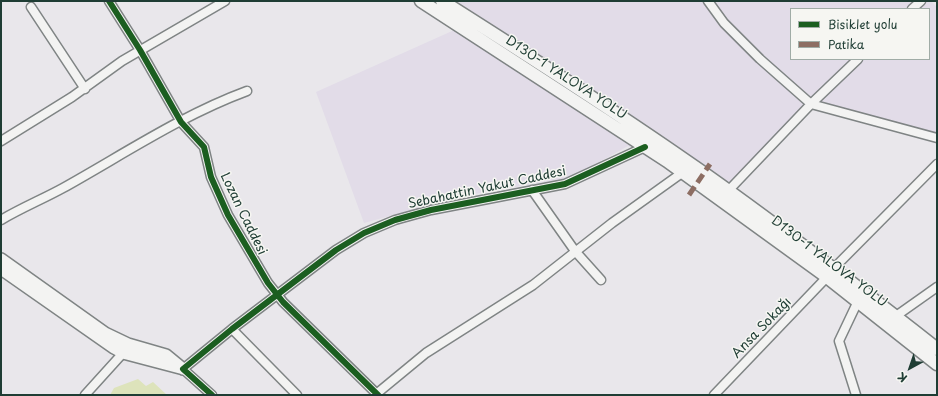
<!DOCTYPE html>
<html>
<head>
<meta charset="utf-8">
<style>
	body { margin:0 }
	#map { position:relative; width:938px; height:396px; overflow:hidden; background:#e9e7eb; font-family:"Playpen Sans",sans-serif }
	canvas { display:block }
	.frame { position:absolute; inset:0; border:2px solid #1f3d34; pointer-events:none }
	.legend { position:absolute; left:790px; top:8px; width:140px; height:52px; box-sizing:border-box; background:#f6f6f2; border:1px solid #a0aca6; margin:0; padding:5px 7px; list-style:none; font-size:12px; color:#1f3d34 }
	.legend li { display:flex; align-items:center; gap:8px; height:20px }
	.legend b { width:20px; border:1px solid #a0aca6 }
	.north { position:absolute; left:890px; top:348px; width:40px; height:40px; -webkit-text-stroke:3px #f6f6f2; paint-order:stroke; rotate:220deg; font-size:11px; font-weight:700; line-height:16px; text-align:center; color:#1f3d34 }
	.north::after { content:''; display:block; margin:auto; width:14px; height:18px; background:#1f3d34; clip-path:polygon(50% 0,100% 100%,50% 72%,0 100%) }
</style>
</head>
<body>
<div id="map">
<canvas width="938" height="396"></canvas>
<div class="frame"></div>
<ul class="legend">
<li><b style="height:5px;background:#1b5e20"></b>Bisiklet yolu</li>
<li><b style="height:5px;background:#8d6e63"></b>Patika</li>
</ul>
<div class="north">K</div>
</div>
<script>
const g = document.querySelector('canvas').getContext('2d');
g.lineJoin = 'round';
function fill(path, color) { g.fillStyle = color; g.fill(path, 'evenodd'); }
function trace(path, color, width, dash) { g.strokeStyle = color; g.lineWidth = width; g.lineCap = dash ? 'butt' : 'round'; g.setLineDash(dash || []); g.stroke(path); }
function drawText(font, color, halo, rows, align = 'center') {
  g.font = font + ' "Playpen Sans",sans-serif'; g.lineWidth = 3; g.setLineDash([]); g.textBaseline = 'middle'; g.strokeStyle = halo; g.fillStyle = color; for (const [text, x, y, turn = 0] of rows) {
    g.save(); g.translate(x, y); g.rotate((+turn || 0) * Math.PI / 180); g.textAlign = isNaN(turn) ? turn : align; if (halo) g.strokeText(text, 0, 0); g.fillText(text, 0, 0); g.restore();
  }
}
fill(new Path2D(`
	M 421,1 L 931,1 L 937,7 L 937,138 L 811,104 L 731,188 L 693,180 L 665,168 L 628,146 L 578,174 L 563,179 L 468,195 L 364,223 L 316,92 L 461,27 ZM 791,9 L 929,9 L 929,59 L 791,59 Z`), '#e2dce8');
fill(new Path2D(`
	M 138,379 L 146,386 L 153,382 L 167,395 L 110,395 L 114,388 Z`), '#dde3bb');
const minor = new Path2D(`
	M 109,1 L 140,50 L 181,122 L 204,147 L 211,177 L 228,215 L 268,283 L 283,302 L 378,395
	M 708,1 L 724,23 L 760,59 L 811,104 L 937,138
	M 31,7 L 85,89
	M 912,9 L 921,1
	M 1,141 L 72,97 L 122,61 L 225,1
	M 532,190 L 575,251 L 601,280
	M 728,191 L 811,104 L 858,59
	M 1,220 C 21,208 43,199 63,188 C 124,154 182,115 247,91
	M 834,268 L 937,164
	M 896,316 L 937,287
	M 232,329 L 297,395
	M 85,395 L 123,353
	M 212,395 L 183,369 L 232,329 L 336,250 L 364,233 L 395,220 L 431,210 L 565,184 L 645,147
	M 375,395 L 426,353 L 533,285 L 612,223 L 679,175
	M 714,395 L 827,277
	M 856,395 L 839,341 L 858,301`);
const major = new Path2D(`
	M 1,259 L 105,333 L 128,344 L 166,355 L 183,369
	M 1,269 L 114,348 L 123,353 L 180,368`);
const highway = new Path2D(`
	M 421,1 L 667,161 L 827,277 L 937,364
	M 442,1 C 529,56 615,111 699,170 C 780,227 859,288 937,349`);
trace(minor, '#7f8484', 11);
trace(major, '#7f8484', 14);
trace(highway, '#7f8484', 15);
trace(minor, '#f3f3f2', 8);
trace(major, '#f3f3f2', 11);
trace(highway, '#f3f3f2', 12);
trace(new Path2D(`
	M 689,195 L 710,164`), '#8d6e63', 5, [10, 5]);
trace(new Path2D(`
	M 109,1 L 140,50 L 181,122 L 204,147 L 211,177 L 228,215 L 268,283 L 283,302 L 378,395
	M 212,395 L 183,369 L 232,329 L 336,250 L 364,233 L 395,220 L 431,210 L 565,184 L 645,147`), '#1b5e20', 6);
drawText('13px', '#1f3d34', '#f6f6f2', [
	["D130-1 YALOVA YOLU",566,78,33],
	["Sebahattin Yakut Caddesi",487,188,-12],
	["Lozan Caddesi",243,214,64],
	["D130-1 YALOVA YOLU",829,262,37],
	["Ansa Sokağı",762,328,-46]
]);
</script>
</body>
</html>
